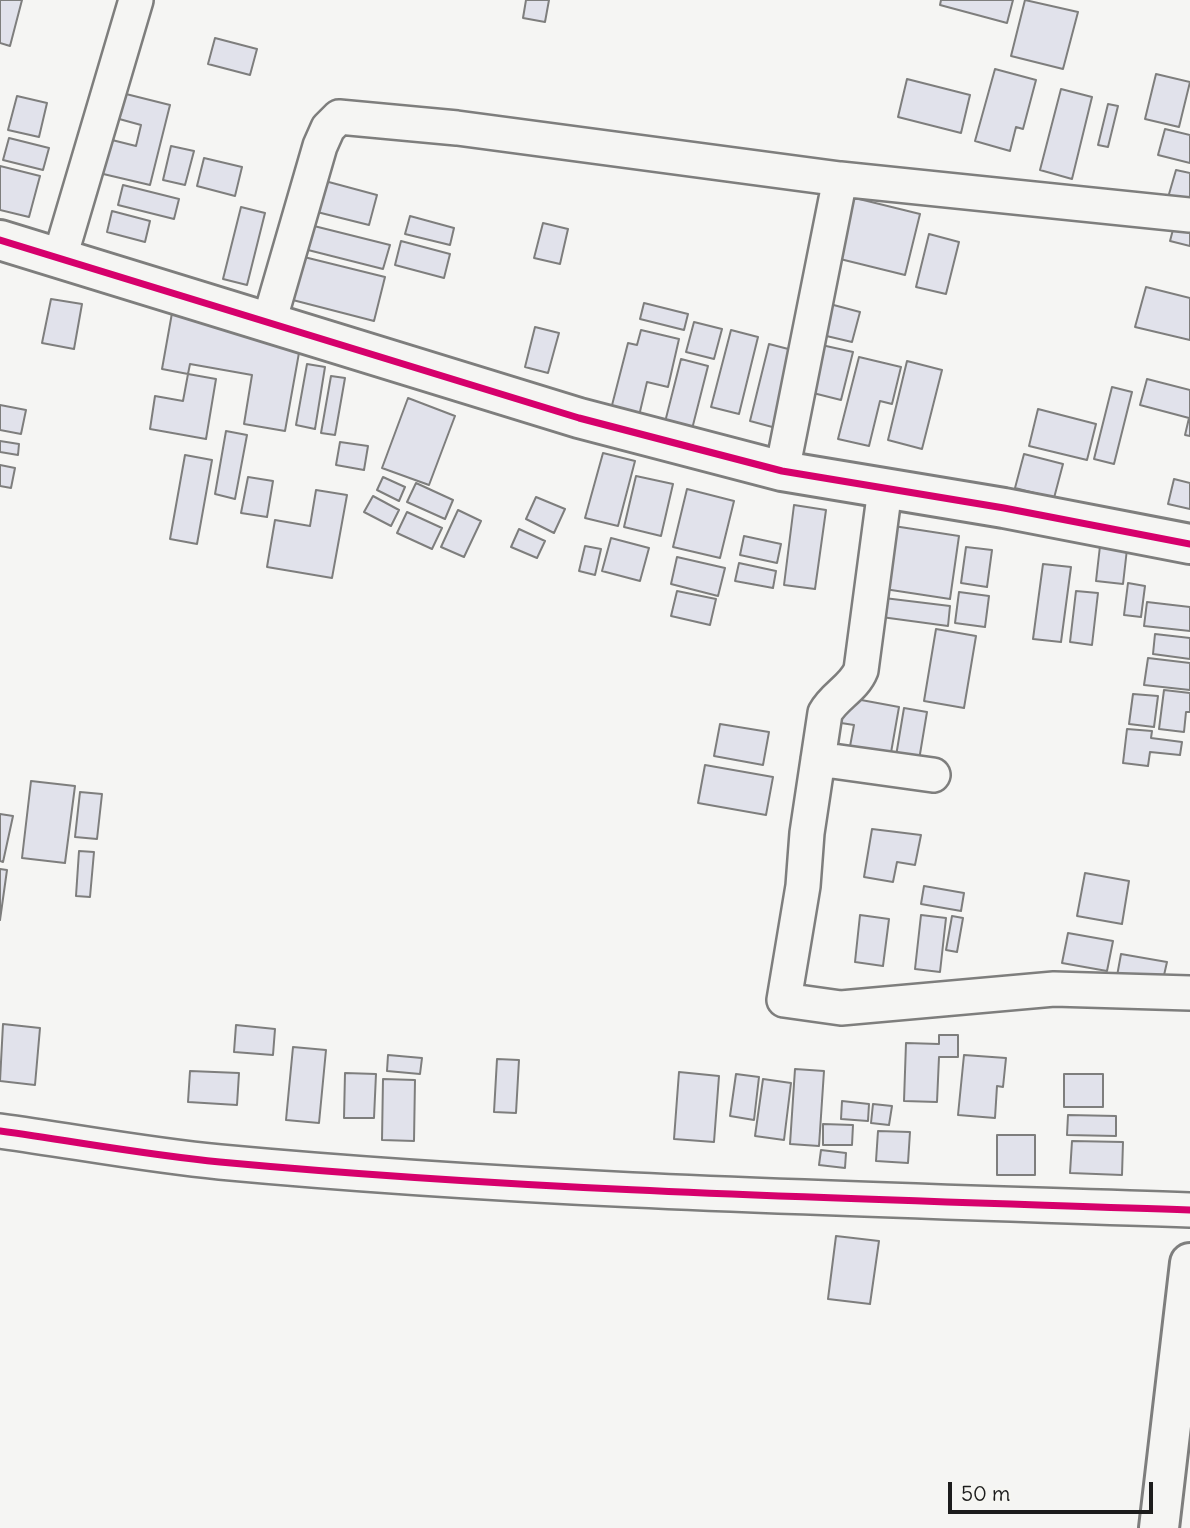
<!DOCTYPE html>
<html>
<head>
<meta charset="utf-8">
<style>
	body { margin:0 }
	#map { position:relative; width:1190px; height:1528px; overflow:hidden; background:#f5f5f3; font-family:Delius,sans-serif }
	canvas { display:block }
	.scale { position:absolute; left:948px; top:1482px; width:205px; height:32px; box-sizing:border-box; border:4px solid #1c1c1c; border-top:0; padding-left:9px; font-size:21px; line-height:24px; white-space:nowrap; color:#1c1c1c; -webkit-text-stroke:5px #f6f6f2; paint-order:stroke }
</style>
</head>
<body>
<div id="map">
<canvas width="1190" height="1528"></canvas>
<div class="scale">50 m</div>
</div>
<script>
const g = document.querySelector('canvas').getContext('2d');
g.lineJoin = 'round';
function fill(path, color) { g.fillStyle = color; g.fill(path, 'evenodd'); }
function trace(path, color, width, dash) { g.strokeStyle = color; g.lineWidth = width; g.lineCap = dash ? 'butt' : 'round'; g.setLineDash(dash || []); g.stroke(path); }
const building = new Path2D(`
	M 0,0 L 22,0 L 10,46 L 0,43 Z
	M 526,0 L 549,0 L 545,22 L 523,18 Z
	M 941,0 L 1013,0 L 1007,23 L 940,5 Z
	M 1025,0 L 1078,12 L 1063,69 L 1011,56 Z
	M 215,38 L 257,49 L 250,75 L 208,64 Z
	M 995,69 L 1036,80 L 1023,129 L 1016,127 L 1010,151 L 975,141 Z
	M 1156,74 L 1190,82 L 1179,127 L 1145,119 Z
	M 907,79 L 970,95 L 961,133 L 898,117 Z
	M 1061,89 L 1092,97 L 1072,179 L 1040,170 Z
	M 118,92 L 170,105 L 150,185 L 99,173 L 108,139 L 136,146 L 141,125 L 112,117 Z
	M 17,96 L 47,103 L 39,137 L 8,130 Z
	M 1108,104 L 1118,106 L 1108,147 L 1098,145 Z
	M 1165,129 L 1190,135 L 1190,163 L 1158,155 Z
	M 9,138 L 49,148 L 43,170 L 3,160 Z
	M 171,146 L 194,151 L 185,185 L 163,180 Z
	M 204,158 L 242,167 L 235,196 L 197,186 Z
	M 0,166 L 40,176 L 29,217 L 0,210 Z
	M 1176,170 L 1190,173 L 1190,206 L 1167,201 Z
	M 325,181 L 377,195 L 369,225 L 317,212 Z
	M 123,185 L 179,199 L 174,219 L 118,205 Z
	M 851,197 L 920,214 L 905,275 L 836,258 Z
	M 241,207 L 265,213 L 247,285 L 223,279 Z
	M 112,211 L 150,221 L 145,242 L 107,232 Z
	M 410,216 L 454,228 L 450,245 L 405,234 Z
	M 1175,222 L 1190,225 L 1190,246 L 1170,241 Z
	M 543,223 L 568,229 L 560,264 L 534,258 Z
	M 314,226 L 390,245 L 383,269 L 308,250 Z
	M 929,234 L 959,242 L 946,294 L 916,287 Z
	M 401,241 L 450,254 L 444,278 L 395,265 Z
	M 296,255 L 385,277 L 374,321 L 285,298 Z
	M 1146,287 L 1190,298 L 1190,340 L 1135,327 Z
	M 51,299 L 82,304 L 74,349 L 42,343 Z
	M 644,303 L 688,314 L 684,330 L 640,319 Z
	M 826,303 L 860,312 L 852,342 L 818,334 Z
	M 172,313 L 302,336 L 285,431 L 244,424 L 252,375 L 190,364 L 188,374 L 162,369 Z
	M 694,322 L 722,329 L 714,359 L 686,352 Z
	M 535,327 L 559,333 L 548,373 L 525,367 Z
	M 641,330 L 679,339 L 668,387 L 647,382 L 638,420 L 610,413 L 628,343 L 637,345 Z
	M 731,330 L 758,337 L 739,414 L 711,407 Z
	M 769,344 L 796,351 L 776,428 L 750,421 Z
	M 817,344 L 853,352 L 841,400 L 805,391 Z
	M 859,357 L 901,367 L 892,404 L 880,401 L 869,446 L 838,439 Z
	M 681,359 L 708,366 L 690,437 L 663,430 Z
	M 907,361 L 942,370 L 922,449 L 888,440 Z
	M 307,364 L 325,367 L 315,429 L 296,425 Z
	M 188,374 L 216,379 L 206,439 L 150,429 L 155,396 L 183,401 Z
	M 331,376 L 345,378 L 335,435 L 321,433 Z
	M 1147,379 L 1190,390 L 1190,436 L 1185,435 L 1189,418 L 1140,405 Z
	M 1112,387 L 1132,392 L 1114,464 L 1094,459 Z
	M 408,398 L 455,416 L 429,485 L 382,468 Z
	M 0,405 L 26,410 L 21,434 L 0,430 Z
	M 1038,409 L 1096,424 L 1087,460 L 1029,446 Z
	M 226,431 L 247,435 L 235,499 L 215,494 Z
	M 0,441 L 19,444 L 18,455 L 0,452 Z
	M 340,442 L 368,446 L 364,470 L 336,465 Z
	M 603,453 L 635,461 L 618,526 L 585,518 Z
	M 1024,454 L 1063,464 L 1054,498 L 1015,488 Z
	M 185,455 L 212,460 L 197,544 L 170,539 Z
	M 0,465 L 15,468 L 11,488 L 0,486 Z
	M 636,476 L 673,484 L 661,536 L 624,527 Z
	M 248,477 L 273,481 L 267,517 L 241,513 Z
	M 383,477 L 405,487 L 399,501 L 377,490 Z
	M 1174,479 L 1190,483 L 1190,509 L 1168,504 Z
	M 416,483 L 453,500 L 445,519 L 407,502 Z
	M 687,489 L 734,501 L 720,558 L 673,547 Z
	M 316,490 L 347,495 L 332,578 L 267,567 L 275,520 L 310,526 Z
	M 373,496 L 399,510 L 391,526 L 364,512 Z
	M 536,497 L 565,509 L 554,533 L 526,519 Z
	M 794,505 L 826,510 L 815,589 L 784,585 Z
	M 458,510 L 481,521 L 464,557 L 441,547 Z
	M 407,512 L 442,528 L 432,549 L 397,533 Z
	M 887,525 L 959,536 L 950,599 L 878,588 Z
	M 519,529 L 545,541 L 537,558 L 511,547 Z
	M 744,536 L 781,544 L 777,563 L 740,555 Z
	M 611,538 L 649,548 L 640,581 L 602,571 Z
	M 585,546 L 601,549 L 595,575 L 579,571 Z
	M 1100,546 L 1127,549 L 1123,584 L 1096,581 Z
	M 966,547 L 992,550 L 987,587 L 961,583 Z
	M 677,557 L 725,568 L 718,596 L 671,584 Z
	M 739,563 L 776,571 L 773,588 L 735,581 Z
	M 1043,564 L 1071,567 L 1061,642 L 1033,639 Z
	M 1128,583 L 1145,586 L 1141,617 L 1124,615 Z
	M 677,591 L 716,599 L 710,625 L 671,616 Z
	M 1076,591 L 1098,593 L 1092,645 L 1070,642 Z
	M 959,592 L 989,596 L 985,627 L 955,623 Z
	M 876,597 L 950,606 L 948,626 L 874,616 Z
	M 1147,602 L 1190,607 L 1190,631 L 1144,626 Z
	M 936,629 L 976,636 L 964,708 L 924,701 Z
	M 1155,634 L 1190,638 L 1190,659 L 1153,654 Z
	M 1148,658 L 1190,663 L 1190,690 L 1144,685 Z
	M 1164,690 L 1190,693 L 1190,712 L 1186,712 L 1184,732 L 1159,729 Z
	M 1133,694 L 1158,696 L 1154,727 L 1129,724 Z
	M 845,697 L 899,707 L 889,764 L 848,757 L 854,725 L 841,723 Z
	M 904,708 L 927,712 L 918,766 L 895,762 Z
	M 720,724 L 769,732 L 763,765 L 714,756 Z
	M 1127,729 L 1152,731 L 1151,738 L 1182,742 L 1180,755 L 1150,752 L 1148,766 L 1123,763 Z
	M 705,765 L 773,777 L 766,815 L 698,803 Z
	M 31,781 L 75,786 L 65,863 L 22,858 Z
	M 80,792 L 102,794 L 97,839 L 75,837 Z
	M 0,814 L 13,816 L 3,862 L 0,861 Z
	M 872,829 L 921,835 L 915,865 L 897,862 L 893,882 L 864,877 Z
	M 79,851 L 94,852 L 90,897 L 76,896 Z
	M 0,869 L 7,870 L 0,920 Z
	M 1085,873 L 1129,881 L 1122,924 L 1077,916 Z
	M 924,886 L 964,893 L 961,911 L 921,904 Z
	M 860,915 L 889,919 L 883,966 L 855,962 Z
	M 921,915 L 946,918 L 940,972 L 915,969 Z
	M 952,916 L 963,918 L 957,952 L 946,950 Z
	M 1068,933 L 1113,941 L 1107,971 L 1062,963 Z
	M 1121,954 L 1167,962 L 1162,984 L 1117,976 Z
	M 3,1024 L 40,1028 L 35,1085 L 0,1081 Z
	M 236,1025 L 275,1029 L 273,1055 L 234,1052 Z
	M 939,1035 L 958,1035 L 958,1057 L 939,1057 L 937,1102 L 904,1101 L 906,1043 L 939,1044 Z
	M 293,1047 L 326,1050 L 319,1123 L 286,1120 Z
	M 388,1055 L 422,1058 L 420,1074 L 387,1071 Z
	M 964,1055 L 1006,1058 L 1003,1087 L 997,1086 L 995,1118 L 958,1115 Z
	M 497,1059 L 519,1060 L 516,1113 L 494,1112 Z
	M 795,1069 L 824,1071 L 819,1146 L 790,1144 Z
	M 190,1071 L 239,1073 L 237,1105 L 188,1102 Z
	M 679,1072 L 719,1076 L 714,1142 L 674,1139 Z
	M 345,1073 L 376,1074 L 374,1118 L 344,1118 Z
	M 736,1074 L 759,1077 L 754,1120 L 730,1116 Z
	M 1064,1074 L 1103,1074 L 1103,1107 L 1064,1107 Z
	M 383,1079 L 415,1080 L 414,1141 L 382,1140 Z
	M 763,1079 L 791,1083 L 784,1140 L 755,1136 Z
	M 842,1101 L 869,1104 L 868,1121 L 841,1119 Z
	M 873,1104 L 892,1106 L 889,1125 L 871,1123 Z
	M 1068,1115 L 1116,1116 L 1116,1136 L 1067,1135 Z
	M 823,1124 L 853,1125 L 852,1145 L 823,1145 Z
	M 878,1131 L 910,1132 L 908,1163 L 876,1161 Z
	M 997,1135 L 1035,1135 L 1035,1175 L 997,1175 Z
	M 1072,1141 L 1123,1142 L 1122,1175 L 1070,1173 Z
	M 821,1150 L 846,1153 L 845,1168 L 819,1165 Z
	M 836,1236 L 879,1241 L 870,1304 L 828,1299 Z`);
fill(building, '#e1e2eb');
trace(building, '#7e7e7d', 2);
const minor = new Path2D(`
	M 840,179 L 1190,215
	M 60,257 L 136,0
	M 269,322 L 320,146 L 328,128 L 339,117 L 457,128 L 840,179 L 782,471
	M 885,489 L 861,670 C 854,688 834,696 825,713 L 807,833 L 803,886 L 784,1000 L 841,1008 L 1054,989 L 1190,993
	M 818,759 L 933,775
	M 0,1131 C 73,1141 146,1155 220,1162 C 542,1192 867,1199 1190,1210`);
const tertiary = new Path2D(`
	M 0,240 L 579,418 L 782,471 L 1004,508 L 1190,544`);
const trunk = new Path2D(`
	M 1159,1528 L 1190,1263`);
trace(minor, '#7e7e7d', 38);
trace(tertiary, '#7e7e7d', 44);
trace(trunk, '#7e7e7d', 44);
trace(minor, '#f5f5f3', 33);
trace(tertiary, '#f5f5f3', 38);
trace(trunk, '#f5f5f3', 38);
trace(new Path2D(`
	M 0,240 L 579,418 L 782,471 L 1004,508 L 1190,544
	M 0,1131 C 73,1141 146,1155 220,1162 C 542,1192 867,1199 1190,1210`), '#d6006c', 7);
</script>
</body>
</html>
